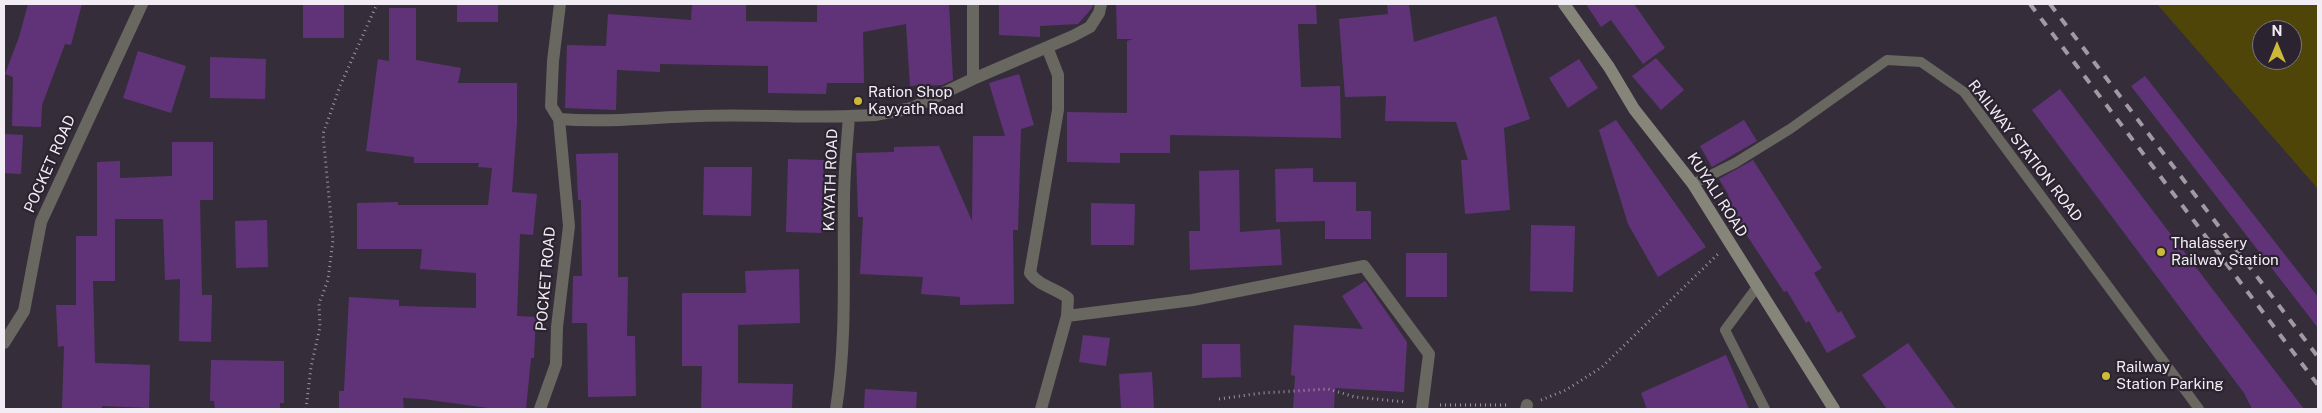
<!DOCTYPE html>
<html>
<head>
<meta charset="utf-8">
<style>
	body { margin:0 }
	#map { position:relative; width:2322px; height:413px; overflow:hidden; background:#352e3a; font-family:"Public Sans",sans-serif }
	canvas { display:block }
	.frame { position:absolute; inset:0; border:5px solid #f2edf5; pointer-events:none }
	.north { position:absolute; left:2252px; top:20px; width:50px; height:50px; box-sizing:border-box; background:#2b2430; border:1px solid #7b747f; border-radius:50%; rotate:0deg; font-size:14px; font-weight:700; line-height:20px; text-align:center; color:#f2edf5 }
	.north::after { content:''; display:block; margin:auto; width:18px; height:22px; background:#cdb938; clip-path:polygon(50% 0,100% 100%,50% 72%,0 100%) }
</style>
</head>
<body>
<div id="map">
<canvas width="2322" height="413"></canvas>
<div class="frame"></div>
<div class="north">N</div>
</div>
<script>
const g = document.querySelector('canvas').getContext('2d');
g.lineJoin = 'round';
function fill(path, color) { g.fillStyle = color; g.fill(path, 'evenodd'); }
function trace(path, color, width, dash) { g.strokeStyle = color; g.lineWidth = width; g.lineCap = dash ? 'butt' : 'round'; g.setLineDash(dash || []); g.stroke(path); }
function drawText(font, color, halo, rows, align = 'center') {
  g.font = font + ' "Public Sans",sans-serif'; g.lineWidth = 4.5; g.setLineDash([]); g.textBaseline = 'middle'; g.strokeStyle = halo; g.fillStyle = color; for (const [text, x, y, turn = 0] of rows) {
    g.save(); g.translate(x, y); g.rotate((+turn || 0) * Math.PI / 180); g.textAlign = isNaN(turn) ? turn : align; if (halo) g.strokeText(text, 0, 0); g.fillText(text, 0, 0); g.restore();
  }
}
fill(new Path2D(`
	M 2157,4 L 2318,4 L 2318,189 ZM 2262,30 L 2292,30 L 2292,60 L 2262,60 Z`), '#4f4509');
fill(new Path2D(`
	M 28,4 L 82,4 L 71,45 L 65,44 L 42,105 L 41,127 L 12,126 L 13,77 L 5,74 L 19,37 Z
	M 303,4 L 344,4 L 344,38 L 303,38 Z
	M 457,4 L 498,4 L 498,22 L 457,22 Z
	M 692,4 L 746,4 L 746,21 L 817,22 L 817,4 L 949,4 L 953,80 L 942,85 L 910,86 L 906,24 L 863,32 L 864,83 L 827,83 L 826,94 L 768,93 L 768,66 L 660,64 L 660,72 L 617,70 L 616,110 L 565,108 L 567,45 L 606,46 L 608,14 L 691,20 Z
	M 999,4 L 1093,4 L 1092,8 L 1078,24 L 1040,26 L 1040,37 L 999,35 Z
	M 1116,4 L 1316,4 L 1317,24 L 1298,24 L 1301,87 L 1340,86 L 1341,138 L 1170,135 L 1170,153 L 1120,153 L 1120,163 L 1067,162 L 1067,112 L 1127,113 L 1127,41 L 1133,39 L 1117,39 Z
	M 1387,4 L 1409,4 L 1414,42 L 1496,16 L 1530,119 L 1504,128 L 1510,210 L 1465,214 L 1461,160 L 1468,160 L 1456,122 L 1385,121 L 1386,96 L 1345,97 L 1339,19 L 1388,14 Z
	M 1586,4 L 1634,4 L 1665,48 L 1643,64 L 1611,20 L 1601,27 Z
	M 389,8 L 416,8 L 416,60 L 461,68 L 458,83 L 517,83 L 517,123 L 512,192 L 537,194 L 533,235 L 520,234 L 517,316 L 536,317 L 534,358 L 531,358 L 526,409 L 495,409 L 423,399 L 403,398 L 404,409 L 339,409 L 339,391 L 344,391 L 349,297 L 399,300 L 399,306 L 476,308 L 476,273 L 420,269 L 422,249 L 357,249 L 357,203 L 398,202 L 398,205 L 488,205 L 492,168 L 478,167 L 479,163 L 414,163 L 414,157 L 366,151 L 378,59 L 389,61 Z
	M 138,51 L 186,66 L 171,113 L 123,98 Z
	M 210,57 L 266,59 L 265,99 L 210,98 Z
	M 1656,58 L 1684,90 L 1661,110 L 1632,76 Z
	M 1579,59 L 1598,88 L 1568,108 L 1549,78 Z
	M 1019,74 L 1034,125 L 1021,129 L 1018,230 L 1013,230 L 1014,304 L 960,305 L 960,297 L 921,294 L 923,277 L 860,274 L 863,217 L 858,217 L 856,153 L 894,152 L 894,147 L 939,146 L 972,221 L 973,136 L 1005,136 L 989,83 Z
	M 2145,76 L 2318,297 L 2318,328 L 2131,86 Z
	M 2060,89 L 2304,409 L 2252,409 L 2244,393 L 2032,110 Z
	M 1616,120 L 1706,247 L 1658,277 L 1628,224 L 1599,130 Z
	M 1744,120 L 1757,141 L 1712,167 L 1700,146 Z
	M 4,134 L 23,135 L 21,174 L 4,173 Z
	M 172,142 L 213,142 L 213,200 L 200,200 L 202,295 L 212,295 L 211,342 L 179,341 L 180,279 L 165,280 L 163,219 L 115,219 L 115,281 L 93,281 L 95,363 L 150,365 L 149,408 L 102,406 L 102,409 L 62,409 L 64,346 L 58,347 L 56,305 L 76,305 L 76,236 L 97,236 L 97,162 L 120,161 L 120,178 L 172,176 Z
	M 618,153 L 618,277 L 628,277 L 627,336 L 635,336 L 636,396 L 588,397 L 587,323 L 572,323 L 573,276 L 582,276 L 581,200 L 578,200 L 576,154 Z
	M 788,159 L 824,160 L 822,233 L 786,232 Z
	M 1753,160 L 1822,268 L 1814,273 L 1838,313 L 1841,311 L 1856,337 L 1827,353 L 1809,321 L 1806,323 L 1787,291 L 1784,292 L 1723,199 L 1729,196 L 1719,179 Z
	M 704,167 L 752,167 L 751,216 L 703,215 Z
	M 1313,168 L 1313,182 L 1356,182 L 1356,211 L 1371,211 L 1371,239 L 1325,239 L 1325,221 L 1276,222 L 1275,169 Z
	M 1239,170 L 1240,232 L 1280,229 L 1282,265 L 1190,270 L 1189,231 L 1200,231 L 1199,171 Z
	M 1091,203 L 1135,204 L 1134,245 L 1091,245 Z
	M 267,220 L 268,267 L 236,268 L 235,221 Z
	M 1531,225 L 1575,226 L 1573,292 L 1530,291 Z
	M 1406,253 L 1447,253 L 1447,297 L 1406,297 Z
	M 799,269 L 800,323 L 738,325 L 738,383 L 793,384 L 792,409 L 701,409 L 702,366 L 682,366 L 682,293 L 746,293 L 745,271 Z
	M 1365,281 L 1407,342 L 1404,392 L 1335,388 L 1334,409 L 1293,409 L 1295,376 L 1291,375 L 1294,325 L 1363,329 L 1342,296 Z
	M 1083,335 L 1110,338 L 1106,366 L 1079,362 Z
	M 1908,343 L 1956,409 L 1887,409 L 1862,375 Z
	M 1202,344 L 1240,344 L 1241,377 L 1202,378 Z
	M 1726,355 L 1749,409 L 1647,409 L 1641,393 Z
	M 211,360 L 284,361 L 284,403 L 280,403 L 280,409 L 215,409 L 214,401 L 210,401 Z
	M 1152,372 L 1154,408 L 1121,409 L 1119,374 Z
	M 865,389 L 917,392 L 916,409 L 864,409 Z`), '#603379');
trace(new Path2D(`
	M 1219,399 L 1262,393 L 1328,389 L 1355,397 L 1406,402
	M 1541,400 L 1566,390 L 1602,367 L 1718,254
	M 1440,405 L 1509,405
	M 306,409 L 311,367 L 320,327 L 319,304 L 328,280 L 333,240 L 323,134 L 340,86 L 377,4`), '#9b959f', 3, [1, 4]);
trace(new Path2D(`
	M 1693,184 L 1735,163 L 1790,129 L 1887,60 L 1921,62 L 1964,92 L 2199,409
	M 1757,287 L 1725,330 L 1765,409`), '#686760', 10);
trace(new Path2D(`
	M 560,4 L 553,61 L 551,106 L 559,119 C 607,123 652,117 700,116 C 750,114 799,118 849,116
	M 973,4 L 973,79
	M 1067,316 L 1193,300 L 1364,266 L 1429,354 L 1422,409
	M 4,343 L 24,311 L 41,222 L 142,4
	M 540,409 L 556,364 L 557,327 L 569,226 L 559,119
	M 836,409 C 847,340 843,269 844,200 C 844,172 847,144 849,116 L 875,115 L 912,108 L 973,79 L 1073,36 L 1090,27 L 1099,13 L 1101,4
	M 1041,409 L 1067,316 L 1068,298 C 1055,288 1039,286 1030,273 L 1058,110 L 1058,75 L 1047,47
	M 1526,409 L 1527,405`), '#686760', 12);
trace(new Path2D(`
	M 1564,4 L 1609,67 L 1634,109 L 1693,184 L 1834,409`), '#86857a', 12);
trace(new Path2D(`
	M 2030,4 L 2318,385
	M 2050,4 L 2318,357`), '#a09aa4', 4, [9, 9]);
for (const [x, y, r, color] of [
	[858,101,5,"#cdb938"],
	[2161,252,5,"#cdb938"],
	[2106,376,5,"#cdb938"]
]) { const dot = new Path2D(); dot.arc(x, y, r, 0, 2 * Math.PI); g.fillStyle = color; g.fill(dot); trace(dot, '#2b2430', 2); }
drawText('15px', '#f2edf5', '#2b2430', [
	["Ration Shop",868,92],
	["Kayyath Road",868,109],
	["Thalassery",2171,243],
	["Railway Station",2171,260],
	["Railway",2116,367],
	["Station Parking",2116,384]
], 'left');
drawText('15px', '#f2edf5', '#2b2430', [
	["RAILWAY STATION ROAD",2025,151,52],
	["POCKET ROAD",50,164,-66],
	["KAYATH ROAD",831,180,-88],
	["KUYALI ROAD",1717,195,57],
	["POCKET ROAD",546,279,-85]
]);
</script>
</body>
</html>
